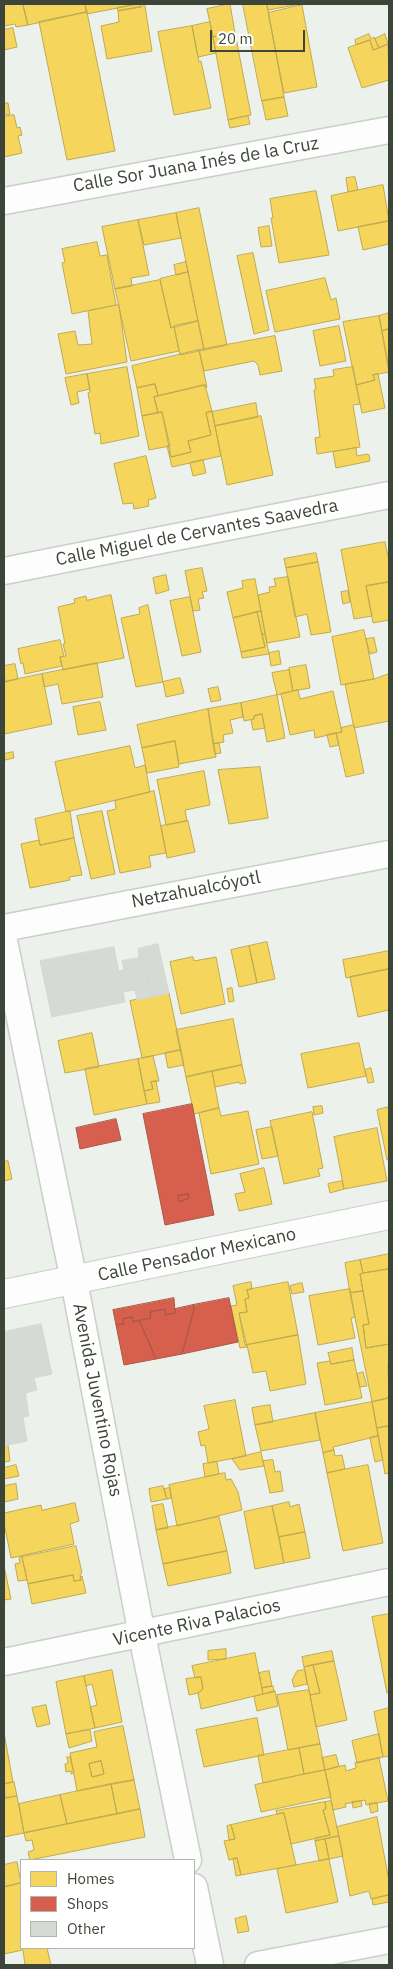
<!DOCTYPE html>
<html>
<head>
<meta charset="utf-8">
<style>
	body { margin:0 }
	#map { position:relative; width:393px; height:1969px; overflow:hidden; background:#ecf1eb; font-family:"IBM Plex Sans",sans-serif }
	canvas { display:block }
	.frame { position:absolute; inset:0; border:5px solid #3c4638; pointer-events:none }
	.legend { position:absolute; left:20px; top:1859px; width:175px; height:90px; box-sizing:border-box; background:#fff; border:1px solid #b1b5af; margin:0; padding:6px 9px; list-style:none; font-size:15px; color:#3c4638 }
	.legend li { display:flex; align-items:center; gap:10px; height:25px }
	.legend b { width:25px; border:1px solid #b1b5af }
	.scale { position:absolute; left:210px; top:30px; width:95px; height:22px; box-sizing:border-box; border:2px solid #3c4638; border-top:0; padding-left:6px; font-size:15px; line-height:18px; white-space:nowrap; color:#3c4638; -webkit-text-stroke:4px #fff; paint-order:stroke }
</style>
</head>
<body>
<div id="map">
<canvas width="393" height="1969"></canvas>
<div class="frame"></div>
<ul class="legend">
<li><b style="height:14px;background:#f6d55c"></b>Homes</li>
<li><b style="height:14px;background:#d6604d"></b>Shops</li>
<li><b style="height:14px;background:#d5dad4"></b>Other</li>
</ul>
<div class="scale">20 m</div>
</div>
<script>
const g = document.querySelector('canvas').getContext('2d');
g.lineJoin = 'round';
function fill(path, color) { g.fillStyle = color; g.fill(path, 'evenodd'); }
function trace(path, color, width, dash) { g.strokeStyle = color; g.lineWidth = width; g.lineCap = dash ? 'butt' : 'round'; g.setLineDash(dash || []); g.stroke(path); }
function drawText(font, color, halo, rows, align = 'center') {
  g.font = font + ' "IBM Plex Sans",sans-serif'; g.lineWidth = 5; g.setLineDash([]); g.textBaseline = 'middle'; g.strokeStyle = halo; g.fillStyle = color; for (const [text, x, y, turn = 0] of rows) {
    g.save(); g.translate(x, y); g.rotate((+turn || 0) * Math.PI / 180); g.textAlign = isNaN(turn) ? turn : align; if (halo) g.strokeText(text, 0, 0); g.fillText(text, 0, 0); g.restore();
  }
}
const homes = new Path2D(`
	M 4,4 L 23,4 L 28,25 L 16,27 L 15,24 L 4,26 Z
	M 23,4 L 85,4 L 87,12 L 28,25 Z
	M 85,4 L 138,4 L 87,14 Z
	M 138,4 L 140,4 L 141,7 L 118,11 L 117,8 Z
	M 230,4 L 235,33 L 213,37 L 207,9 Z
	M 243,4 L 267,4 L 284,97 L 262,101 Z
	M 267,4 L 300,4 L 268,10 Z
	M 302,5 L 317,87 L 284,93 L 268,13 Z
	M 145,6 L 152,51 L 107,59 L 101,26 L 119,22 L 118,11 Z
	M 87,12 L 115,151 L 67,160 L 39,22 Z
	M 210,22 L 216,53 L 198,57 L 192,26 Z
	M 192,26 L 199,62 L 201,61 L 211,108 L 174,115 L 158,32 Z
	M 13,28 L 17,47 L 4,50 L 4,30 Z
	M 235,33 L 251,115 L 228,120 L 213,37 Z
	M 369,34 L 371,39 L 374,37 L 379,48 L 373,50 L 370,40 L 356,45 L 355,40 Z
	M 385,34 L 388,44 L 379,48 L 375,39 Z
	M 370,40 L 373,50 L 388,44 L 389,80 L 362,88 L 348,48 Z
	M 284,97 L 288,116 L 266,120 L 262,101 Z
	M 4,103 L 8,103 L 10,114 L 4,115 Z
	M 14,115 L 17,128 L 20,127 L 22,135 L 18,136 L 22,153 L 4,157 L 4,117 Z
	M 248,116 L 250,124 L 230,128 L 228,120 Z
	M 355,177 L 358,190 L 348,192 L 346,178 Z
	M 383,185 L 389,221 L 338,231 L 331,196 Z
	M 316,191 L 329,255 L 279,263 L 271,218 L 273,218 L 270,199 Z
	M 199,208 L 227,345 L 204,350 L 176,213 Z
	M 176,213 L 181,238 L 144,245 L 138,220 Z
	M 138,220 L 149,275 L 131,278 L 132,286 L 115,289 L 102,227 Z
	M 389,221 L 389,244 L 363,250 L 358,227 Z
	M 269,226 L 272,246 L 261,247 L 258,228 Z
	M 97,242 L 100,256 L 107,255 L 116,305 L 72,314 L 62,263 L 65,262 L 62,249 Z
	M 253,253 L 269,330 L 254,334 L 237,256 Z
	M 186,262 L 188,272 L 176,275 L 174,265 Z
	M 188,272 L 198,321 L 171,328 L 160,279 Z
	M 325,278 L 331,300 L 336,298 L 340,319 L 275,332 L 266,291 Z
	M 160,280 L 171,328 L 174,327 L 179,351 L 131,361 L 115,289 Z
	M 119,305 L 127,362 L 66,374 L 58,334 L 75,331 L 78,345 L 92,344 L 88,311 Z
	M 389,313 L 389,329 L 382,331 L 379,316 Z
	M 379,316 L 389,372 L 373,375 L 375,380 L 356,385 L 343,322 Z
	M 198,321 L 204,350 L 180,355 L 174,326 Z
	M 339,326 L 346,361 L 320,366 L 313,331 Z
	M 389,329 L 389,369 L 382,331 Z
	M 275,336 L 282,371 L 260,375 L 258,365 L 254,361 L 204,371 L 199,350 Z
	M 199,350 L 207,387 L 205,388 L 205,385 L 158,396 L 155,384 L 137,388 L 132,366 Z
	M 127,367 L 139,436 L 101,444 L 100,433 L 95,434 L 88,393 L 90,392 L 87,374 Z
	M 353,367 L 360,404 L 353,405 L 360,447 L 317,454 L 315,438 L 320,437 L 314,390 L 316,389 L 314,379 L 334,376 L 333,370 Z
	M 87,374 L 90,389 L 77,392 L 79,403 L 71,405 L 65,378 Z
	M 378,374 L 385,408 L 362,413 L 356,385 L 375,380 L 373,375 Z
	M 155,384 L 158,396 L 154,397 L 158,413 L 142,416 L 137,388 Z
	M 205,385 L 212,411 L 206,413 L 211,435 L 188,441 L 191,452 L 171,457 L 162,412 L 158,413 L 154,397 Z
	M 256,403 L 258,417 L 215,426 L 212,412 Z
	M 212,411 L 221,456 L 172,467 L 167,446 L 169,446 L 171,457 L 191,452 L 188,441 L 211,435 L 206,413 Z
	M 162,412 L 170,446 L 149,450 L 142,416 Z
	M 261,416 L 273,475 L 227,485 L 215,426 Z
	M 356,448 L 357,456 L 367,454 L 369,455 L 370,461 L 336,468 L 333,452 Z
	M 146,456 L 156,498 L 148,500 L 149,506 L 134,509 L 133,503 L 123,504 L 114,464 Z
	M 203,460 L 206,473 L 193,476 L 190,463 Z
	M 385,542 L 389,561 L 389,582 L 366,586 L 372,616 L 354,619 L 341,550 Z
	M 316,553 L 318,562 L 286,568 L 284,559 Z
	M 318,562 L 331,632 L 311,635 L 307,614 L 295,617 L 286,568 Z
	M 202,568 L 207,591 L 202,592 L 204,598 L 198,599 L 200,610 L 193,611 L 185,571 Z
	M 166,575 L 169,590 L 156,594 L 153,578 Z
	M 288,577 L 300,637 L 267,643 L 258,595 L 270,592 L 269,587 L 276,586 L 274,579 Z
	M 255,579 L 261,611 L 233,618 L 227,592 L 243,588 L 242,581 Z
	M 389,582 L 389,620 L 373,623 L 366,586 Z
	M 348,591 L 350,602 L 343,604 L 341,592 Z
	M 111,595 L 124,658 L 63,670 L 60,657 L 66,656 L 63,644 L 65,644 L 58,607 L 75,603 L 74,599 L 86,596 L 87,600 Z
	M 190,597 L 201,652 L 182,656 L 170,601 Z
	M 148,605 L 163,682 L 136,687 L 121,618 L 140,614 L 139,608 Z
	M 261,611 L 265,634 L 262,635 L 257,612 Z
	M 257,612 L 265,647 L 241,652 L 233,618 Z
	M 364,630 L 374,679 L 341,685 L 332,637 Z
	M 265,634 L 269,654 L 242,658 L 241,652 L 265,647 L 262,635 Z
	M 374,638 L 377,652 L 370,654 L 366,639 Z
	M 60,640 L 64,656 L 60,657 L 62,666 L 25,674 L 23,663 L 21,664 L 18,649 Z
	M 279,651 L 281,664 L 271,666 L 269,653 Z
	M 97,663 L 103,697 L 62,704 L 58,684 L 44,687 L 42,674 Z
	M 15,664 L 18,679 L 5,682 L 4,666 Z
	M 306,665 L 310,688 L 293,691 L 289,668 Z
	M 289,670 L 293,691 L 277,695 L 272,673 Z
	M 42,674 L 52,724 L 4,734 L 4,682 Z
	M 389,674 L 389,721 L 354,728 L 345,684 L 374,679 Z
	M 180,678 L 184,693 L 166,697 L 163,682 Z
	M 218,687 L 221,700 L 211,702 L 208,689 Z
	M 298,690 L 300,699 L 333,691 L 342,732 L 315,738 L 314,730 L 290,735 L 281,694 Z
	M 277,695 L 285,738 L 267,742 L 262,714 L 254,716 L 254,719 L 244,721 L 241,703 Z
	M 100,702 L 106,730 L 78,735 L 73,707 Z
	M 241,703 L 243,717 L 230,720 L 233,733 L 223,735 L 224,742 L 213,744 L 208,709 Z
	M 208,709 L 216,757 L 179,764 L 175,741 L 142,748 L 137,725 Z
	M 262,714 L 265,728 L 253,730 L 251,720 L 254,719 L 254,716 Z
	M 354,725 L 364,773 L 346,777 L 336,733 L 342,732 L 341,728 Z
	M 336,733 L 339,745 L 330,747 L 327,735 Z
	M 175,741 L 179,767 L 147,773 L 142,748 Z
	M 219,743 L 221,753 L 215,754 L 213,744 Z
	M 130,746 L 135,768 L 145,765 L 150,792 L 66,812 L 55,762 Z
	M 13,752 L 14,758 L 5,760 L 4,754 Z
	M 260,767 L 268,818 L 229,824 L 218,770 Z
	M 204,771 L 210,805 L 185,810 L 187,821 L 166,825 L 157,780 Z
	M 154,791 L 166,853 L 149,856 L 151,867 L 120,873 L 107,811 L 116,809 L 115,801 Z
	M 70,811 L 74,838 L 40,845 L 35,819 Z
	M 102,811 L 115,874 L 91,879 L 77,816 Z
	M 188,821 L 195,852 L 167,858 L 161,826 Z
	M 74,838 L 82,875 L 69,877 L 70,880 L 30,888 L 21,844 L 39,840 L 40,845 Z
	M 267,942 L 275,979 L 257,983 L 249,946 Z
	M 249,946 L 257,983 L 239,987 L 231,950 Z
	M 389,951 L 389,969 L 346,978 L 343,960 Z
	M 193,957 L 194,961 L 216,957 L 225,1004 L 181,1014 L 170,962 Z
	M 389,969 L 389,1010 L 358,1017 L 350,977 Z
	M 232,988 L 234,1001 L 229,1002 L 227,989 Z
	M 169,993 L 181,1050 L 142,1058 L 130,1001 Z
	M 233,1019 L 242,1065 L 186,1077 L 176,1030 Z
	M 92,1033 L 99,1067 L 65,1073 L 58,1041 Z
	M 359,1043 L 366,1076 L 308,1088 L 301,1054 Z
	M 181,1050 L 184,1065 L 168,1068 L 165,1053 Z
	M 153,1056 L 159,1081 L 151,1082 L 153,1089 L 144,1091 L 138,1059 Z
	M 138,1059 L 147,1104 L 94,1115 L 85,1069 Z
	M 242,1065 L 246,1083 L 240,1084 L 239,1082 L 215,1087 L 212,1071 Z
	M 371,1068 L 374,1082 L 368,1083 L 365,1070 Z
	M 212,1071 L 219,1108 L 194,1114 L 186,1077 Z
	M 156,1081 L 160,1102 L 147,1104 L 144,1091 L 153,1089 L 151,1082 Z
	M 322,1106 L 323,1113 L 314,1115 L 313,1107 Z
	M 389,1107 L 389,1159 L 387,1160 L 377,1110 Z
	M 219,1108 L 221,1116 L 248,1111 L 259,1164 L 211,1174 L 199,1113 Z
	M 312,1112 L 323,1168 L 318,1169 L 320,1176 L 284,1184 L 270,1121 Z
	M 272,1127 L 278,1156 L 262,1159 L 256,1130 Z
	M 377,1128 L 387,1181 L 344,1189 L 334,1137 Z
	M 8,1161 L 12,1179 L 4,1181 L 4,1162 Z
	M 264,1168 L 272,1204 L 239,1211 L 235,1194 L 245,1192 L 240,1174 Z
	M 342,1181 L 344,1189 L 330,1193 L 328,1184 Z
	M 389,1254 L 389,1269 L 363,1273 L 360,1260 Z
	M 360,1260 L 363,1273 L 360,1274 L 363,1291 L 350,1293 L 345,1263 Z
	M 389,1269 L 389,1344 L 366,1348 L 363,1325 L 369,1324 L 360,1274 Z
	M 251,1282 L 252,1289 L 247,1290 L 249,1298 L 245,1299 L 247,1312 L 239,1313 L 247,1347 L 240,1348 L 231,1306 L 237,1305 L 233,1286 Z
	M 288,1282 L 298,1335 L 245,1345 L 239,1313 L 247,1312 L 245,1299 L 249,1298 L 247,1290 Z
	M 302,1283 L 304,1292 L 292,1294 L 290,1286 Z
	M 350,1289 L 355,1317 L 351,1318 L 355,1338 L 318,1345 L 309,1296 Z
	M 363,1291 L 369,1324 L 363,1325 L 366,1348 L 389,1344 L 389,1364 L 388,1364 L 389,1398 L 372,1402 L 350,1293 Z
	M 298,1335 L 306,1384 L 270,1391 L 266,1371 L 253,1373 L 247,1345 Z
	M 352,1348 L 354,1360 L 331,1364 L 328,1353 Z
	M 354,1360 L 362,1398 L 325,1405 L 317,1363 L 330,1361 L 331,1364 Z
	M 363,1372 L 367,1386 L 360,1387 L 357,1374 Z
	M 389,1398 L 389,1426 L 377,1428 L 372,1402 Z
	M 235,1400 L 246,1456 L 208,1463 L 205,1445 L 201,1446 L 198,1432 L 209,1429 L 204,1406 Z
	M 372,1402 L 378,1436 L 333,1447 L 334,1450 L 323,1453 L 315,1413 Z
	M 270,1405 L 273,1422 L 255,1425 L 252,1408 Z
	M 315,1413 L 320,1440 L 261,1451 L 255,1425 Z
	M 389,1426 L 389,1473 L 385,1474 L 377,1428 Z
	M 378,1436 L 383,1460 L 375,1462 L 370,1438 Z
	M 8,1445 L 10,1461 L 4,1462 L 4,1446 Z
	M 334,1450 L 335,1456 L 342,1455 L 345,1469 L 327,1473 L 323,1453 Z
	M 261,1452 L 264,1466 L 240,1470 L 232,1459 Z
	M 273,1460 L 275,1472 L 280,1471 L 283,1491 L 270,1493 L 263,1461 Z
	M 217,1462 L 219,1474 L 205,1477 L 203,1464 Z
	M 16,1465 L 19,1476 L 4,1479 L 4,1468 Z
	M 368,1465 L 383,1543 L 343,1551 L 327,1473 Z
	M 225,1473 L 226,1480 L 231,1479 L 238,1492 L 242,1510 L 177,1526 L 169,1485 Z
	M 16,1484 L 18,1499 L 4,1502 L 4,1486 Z
	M 163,1486 L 167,1499 L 151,1502 L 149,1489 Z
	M 170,1488 L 171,1498 L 167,1499 L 164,1489 Z
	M 289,1502 L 290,1507 L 299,1504 L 305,1532 L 279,1537 L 272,1506 Z
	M 75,1503 L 79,1521 L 70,1524 L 74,1544 L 11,1558 L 4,1523 L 4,1513 L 41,1505 L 42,1510 Z
	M 163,1504 L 168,1528 L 156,1530 L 152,1506 Z
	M 272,1506 L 284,1563 L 255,1569 L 244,1512 Z
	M 219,1517 L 227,1551 L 163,1564 L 156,1530 Z
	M 305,1532 L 310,1558 L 284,1563 L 279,1537 Z
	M 76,1546 L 82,1573 L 80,1574 L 81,1580 L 74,1581 L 73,1575 L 28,1584 L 22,1557 Z
	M 227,1551 L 231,1573 L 168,1586 L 163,1564 Z
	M 22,1557 L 27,1580 L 18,1581 L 15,1564 L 20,1563 L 19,1558 Z
	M 4,1566 L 11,1599 L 4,1600 Z
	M 73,1575 L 74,1581 L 81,1580 L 80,1577 L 82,1576 L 86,1593 L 32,1604 L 28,1584 Z
	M 389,1614 L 389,1693 L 387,1693 L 372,1617 Z
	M 226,1649 L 226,1659 L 208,1660 L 208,1651 Z
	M 332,1651 L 334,1661 L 304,1667 L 302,1657 Z
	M 255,1653 L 263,1694 L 201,1709 L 198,1693 L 203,1689 L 201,1677 L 195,1678 L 192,1666 Z
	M 334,1661 L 347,1720 L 316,1727 L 310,1695 L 320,1693 L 313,1665 Z
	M 313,1665 L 320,1693 L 310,1695 L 304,1667 Z
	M 112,1670 L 122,1722 L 95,1728 L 90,1707 L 97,1705 L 92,1684 L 86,1686 L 84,1676 Z
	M 305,1670 L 307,1684 L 294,1687 L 292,1680 L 297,1671 Z
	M 269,1671 L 272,1686 L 262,1688 L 259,1673 Z
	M 84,1676 L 95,1728 L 66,1734 L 56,1682 Z
	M 201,1677 L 203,1689 L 198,1693 L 189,1695 L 186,1679 Z
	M 273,1686 L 274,1692 L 263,1694 L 262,1688 Z
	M 309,1690 L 320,1744 L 288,1750 L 277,1695 Z
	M 275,1691 L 278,1706 L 257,1711 L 254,1697 Z
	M 46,1705 L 50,1724 L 37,1727 L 32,1708 Z
	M 389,1708 L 389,1756 L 383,1757 L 374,1712 Z
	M 257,1718 L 264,1755 L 204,1767 L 196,1730 Z
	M 123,1726 L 134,1780 L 77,1791 L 70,1753 L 97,1747 L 94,1732 ZM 101,1761 L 104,1774 L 92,1777 L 89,1764 Z
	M 90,1730 L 92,1741 L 69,1748 L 66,1734 Z
	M 4,1733 L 13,1782 L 4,1784 Z
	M 379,1734 L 383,1757 L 357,1763 L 352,1741 Z
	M 320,1744 L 325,1770 L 304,1774 L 299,1748 Z
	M 299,1748 L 304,1774 L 263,1783 L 258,1756 Z
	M 336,1755 L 339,1766 L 325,1770 L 322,1758 Z
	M 67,1757 L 70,1757 L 74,1773 L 71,1774 L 71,1771 L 66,1772 L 65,1764 L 68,1763 Z
	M 379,1758 L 388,1801 L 366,1805 L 365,1800 L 345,1804 L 346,1807 L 333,1810 L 325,1770 L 345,1765 L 346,1771 L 356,1768 L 355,1763 Z
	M 101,1761 L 104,1774 L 92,1777 L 89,1764 Z
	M 325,1770 L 331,1797 L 261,1812 L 255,1785 Z
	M 134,1780 L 140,1809 L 117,1814 L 111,1784 Z
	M 14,1782 L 17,1796 L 5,1798 L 4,1784 Z
	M 111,1784 L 117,1814 L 67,1824 L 60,1795 Z
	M 60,1795 L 67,1824 L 24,1833 L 19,1804 Z
	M 17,1796 L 24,1833 L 4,1837 L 4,1799 Z
	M 331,1801 L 339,1836 L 315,1841 L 315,1838 L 330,1835 L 323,1810 L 326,1809 L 325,1802 Z
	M 361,1801 L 362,1806 L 353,1808 L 352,1802 Z
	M 325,1802 L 326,1809 L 323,1810 L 330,1835 L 291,1844 L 284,1813 L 277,1814 L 276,1811 Z
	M 377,1803 L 378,1811 L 371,1813 L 369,1804 Z
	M 140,1809 L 145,1837 L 30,1860 L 28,1852 L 34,1850 L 32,1840 L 26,1841 L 24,1833 Z
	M 284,1813 L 296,1865 L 241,1875 L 237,1858 L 229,1860 L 224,1841 L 235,1839 L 231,1825 Z
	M 377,1817 L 389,1881 L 389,1895 L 371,1899 L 369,1891 L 350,1896 L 337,1827 Z
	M 231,1825 L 235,1839 L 229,1840 L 227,1826 Z
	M 339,1836 L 343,1856 L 329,1859 L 325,1839 Z
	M 325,1839 L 329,1859 L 319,1861 L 315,1841 Z
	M 237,1858 L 241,1875 L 236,1876 L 233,1859 Z
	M 329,1859 L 338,1902 L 286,1913 L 277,1869 Z
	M 17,1862 L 21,1883 L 4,1887 L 4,1865 Z
	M 21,1883 L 21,1948 L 47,1948 L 51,1965 L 25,1965 L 23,1950 L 4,1954 L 4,1887 Z
	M 389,1895 L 389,1902 L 373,1905 L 372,1899 Z
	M 246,1916 L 249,1931 L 238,1933 L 235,1919 Z`);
fill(homes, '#f6d55c');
trace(homes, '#beaa51', 1);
const shops = new Path2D(`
	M 192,1104 L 214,1215 L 165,1225 L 143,1114 ZM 188,1194 L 189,1198 L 179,1202 L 178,1196 Z
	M 116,1119 L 121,1140 L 80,1149 L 76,1128 Z
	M 188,1194 L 189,1198 L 179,1202 L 178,1196 Z
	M 174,1298 L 175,1313 L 166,1315 L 165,1309 L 150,1312 L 151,1318 L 133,1322 L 132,1317 L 123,1319 L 124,1324 L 116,1325 L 113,1310 Z
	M 229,1298 L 238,1342 L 182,1354 L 194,1309 L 193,1305 Z
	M 193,1305 L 194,1309 L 182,1354 L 156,1359 L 139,1320 L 151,1318 L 150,1312 L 165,1309 L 166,1315 L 175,1313 L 175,1309 Z
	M 132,1317 L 133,1322 L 139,1320 L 156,1359 L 124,1365 L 116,1325 L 124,1324 L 123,1319 Z`);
fill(shops, '#d6604d');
trace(shops, '#a85847', 1);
const building = new Path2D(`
	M 158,944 L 169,993 L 152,997 L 144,957 L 139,958 L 138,949 Z
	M 114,947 L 125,1002 L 52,1017 L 40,961 Z
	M 144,957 L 152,997 L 137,1000 L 135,990 L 123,992 L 119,971 L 124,970 L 122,961 Z
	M 41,1324 L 52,1374 L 4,1384 L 4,1332 Z
	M 34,1378 L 37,1390 L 25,1393 L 25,1391 L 4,1394 L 4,1384 Z
	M 25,1391 L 29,1416 L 23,1417 L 27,1441 L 4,1446 L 4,1394 Z`);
fill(building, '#d5dad4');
trace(building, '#d3d9d1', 1);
const minor = new Path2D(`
	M 4,201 L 389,130
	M 4,571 L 389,495
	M 4,928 L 389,854
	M 4,941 L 74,1281 L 142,1635 L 188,1860
	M 4,1662 L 389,1582
	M 194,1887 L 210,1965
	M 258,1965 L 389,1940`);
const tertiary = new Path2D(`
	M 4,1294 L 389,1215`);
trace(minor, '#cacfc9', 29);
trace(tertiary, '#cacfc9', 30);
trace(minor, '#fcfdfc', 26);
trace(tertiary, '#fcfdfc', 28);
drawText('18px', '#3c4638', '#fff', [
	["Calle Sor Juana Inés de la Cruz",196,165,-10],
	["Calle Miguel de Cervantes Saavedra",197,533,-11],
	["Netzahualcóyotl",196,890,-11],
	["Calle Pensador Mexicano",197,1255,-12],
	["Avenida Juventino Rojas",97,1400,79],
	["Vicente Riva Palacios",197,1623,-12]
]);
</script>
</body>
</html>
